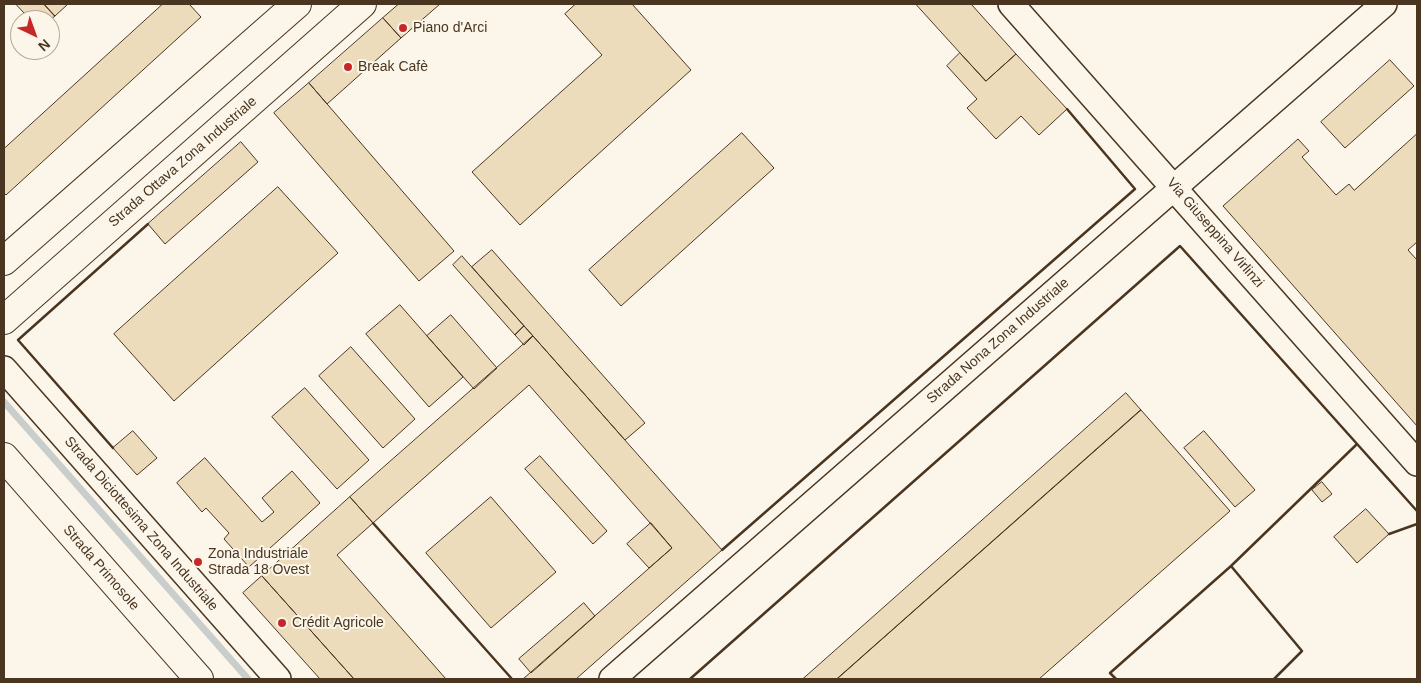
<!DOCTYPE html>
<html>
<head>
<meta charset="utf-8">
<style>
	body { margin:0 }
	#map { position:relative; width:1421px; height:683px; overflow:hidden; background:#fbf6e9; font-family:Arial,sans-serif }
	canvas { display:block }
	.frame { position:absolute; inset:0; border:5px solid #4a3520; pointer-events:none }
	.north { position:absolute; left:10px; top:10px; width:50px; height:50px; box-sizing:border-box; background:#fbf6e9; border:1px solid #b4a999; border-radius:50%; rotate:138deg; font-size:14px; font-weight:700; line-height:20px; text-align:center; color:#4a3520 }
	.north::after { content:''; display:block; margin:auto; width:18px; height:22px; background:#c62828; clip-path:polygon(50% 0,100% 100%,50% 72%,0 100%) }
</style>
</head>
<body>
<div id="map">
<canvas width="1421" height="683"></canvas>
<div class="frame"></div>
<div class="north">N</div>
</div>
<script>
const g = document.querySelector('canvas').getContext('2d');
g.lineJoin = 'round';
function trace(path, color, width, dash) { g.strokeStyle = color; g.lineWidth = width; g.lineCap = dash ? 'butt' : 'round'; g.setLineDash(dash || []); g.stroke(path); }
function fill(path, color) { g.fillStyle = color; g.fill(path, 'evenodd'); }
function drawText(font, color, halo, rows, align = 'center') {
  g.font = font + ' Arial,sans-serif'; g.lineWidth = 4; g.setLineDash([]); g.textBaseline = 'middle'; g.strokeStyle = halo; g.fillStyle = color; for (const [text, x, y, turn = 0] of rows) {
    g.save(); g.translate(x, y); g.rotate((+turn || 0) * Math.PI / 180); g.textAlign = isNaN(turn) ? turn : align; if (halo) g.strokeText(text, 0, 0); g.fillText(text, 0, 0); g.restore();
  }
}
trace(new Path2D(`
	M 4,402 L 248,679`), '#c9cecd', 7);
const building = new Path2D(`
	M 16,4 L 44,4 L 55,16 L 50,20 L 31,20 Z
	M 44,4 L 68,4 L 55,16 Z
	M 163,4 L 189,4 L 201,17 L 6,195 L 4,193 L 4,149 Z
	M 399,4 L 440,4 L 401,38 L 383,18 Z
	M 576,4 L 632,4 L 691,70 L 520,225 L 472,172 L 602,55 L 565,14 Z
	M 916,4 L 971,4 L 1016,54 L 986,81 Z
	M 383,18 L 401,38 L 327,104 L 309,83 Z
	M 960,53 L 986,81 L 1016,54 L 1067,109 L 1039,135 L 1021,116 L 996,139 L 967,108 L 977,99 L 947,66 Z
	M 1390,60 L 1414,86 L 1345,148 L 1321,122 Z
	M 309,83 L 454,251 L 419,281 L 274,113 Z
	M 742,133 L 774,168 L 621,306 L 589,270 Z
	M 1417,134 L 1417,242 L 1408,250 L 1417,260 L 1417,426 L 1223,206 L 1298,139 L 1309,151 L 1302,157 L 1336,195 L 1349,184 L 1354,190 Z
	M 241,142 L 258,162 L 165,244 L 148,224 Z
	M 278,187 L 338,253 L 174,401 L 114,334 Z
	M 492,250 L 645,423 L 625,440 L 472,267 Z
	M 462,256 L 524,326 L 515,335 L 453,265 Z
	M 400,305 L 463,377 L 429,407 L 366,334 Z
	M 451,315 L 497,368 L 474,389 L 427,336 Z
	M 524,326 L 533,336 L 524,345 L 515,335 Z
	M 533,336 L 722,550 L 576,679 L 523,679 L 672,548 L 529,385 L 373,523 L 350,497 Z
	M 351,347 L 415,419 L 383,448 L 319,376 Z
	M 305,388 L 369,460 L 337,489 L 272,417 Z
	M 1126,393 L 1141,410 L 837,679 L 803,679 Z
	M 1141,410 L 1230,511 L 1039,679 L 837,679 Z
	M 133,431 L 157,458 L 137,475 L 113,448 Z
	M 1204,431 L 1255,490 L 1235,507 L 1184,448 Z
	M 540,456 L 607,531 L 593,544 L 525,469 Z
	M 205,458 L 262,522 L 274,512 L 262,498 L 292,471 L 320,503 L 249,567 L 224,539 L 229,533 L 206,508 L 202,512 L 177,483 Z
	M 1322,482 L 1332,494 L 1322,502 L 1312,490 Z
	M 350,497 L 373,523 L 337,555 L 446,679 L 354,679 L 262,576 Z
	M 491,497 L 556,572 L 491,628 L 426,553 Z
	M 1366,509 L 1389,534 L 1357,563 L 1334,537 Z
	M 651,523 L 672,548 L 649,568 L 627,544 Z
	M 262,576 L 354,679 L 320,679 L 243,593 Z
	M 584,603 L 595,616 L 531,673 L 519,659 Z`);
fill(building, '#ecdcbc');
trace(building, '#4a3520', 1);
const minor = new Path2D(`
	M 1011,4 L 1417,463
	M 4,369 L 278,679
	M 612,679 L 1384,4`);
const major = new Path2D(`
	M 4,261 L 297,4
	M 4,320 L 362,4
	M 4,457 L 199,679`);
trace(minor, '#4a3520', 28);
trace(major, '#4a3520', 30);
trace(minor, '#fbf6e9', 25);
trace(major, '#fbf6e9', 28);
trace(new Path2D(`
	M 113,448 L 18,340 L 148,224
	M 373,523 L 512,679
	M 1389,534 L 1417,524
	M 722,550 L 1135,189 L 1067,109
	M 1231,566 L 1302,651 L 1274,679
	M 690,679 L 1180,246 L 1417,511
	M 1116,679 L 1110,673 L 1231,566 L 1356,445`), '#4a3520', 2.5);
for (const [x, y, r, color] of [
	[403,28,5,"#c62828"],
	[348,67,5,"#c62828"],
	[198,562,5,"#c62828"],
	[282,623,5,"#c62828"]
]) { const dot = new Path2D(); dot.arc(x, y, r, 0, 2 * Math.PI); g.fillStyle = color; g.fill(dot); trace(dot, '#fbf6e9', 2); }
drawText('14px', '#4a3520', '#fbf6e9', [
	["Piano d'Arci",413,28],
	["Break Cafè",358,67],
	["Zona Industriale",208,554],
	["Strada 18 Ovest",208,570],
	["Crédit Agricole",292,623]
], 'left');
drawText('14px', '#4a3520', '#fbf6e9', [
	["Strada Ottava Zona Industriale",183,162,-41],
	["Via Giuseppina Virlinzi",1215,233,49],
	["Strada Nona Zona Industriale",998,341,-41],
	["Strada Diciottesima Zona Industriale",141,524,49],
	["Strada Primosole",101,568,49]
]);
</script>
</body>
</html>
